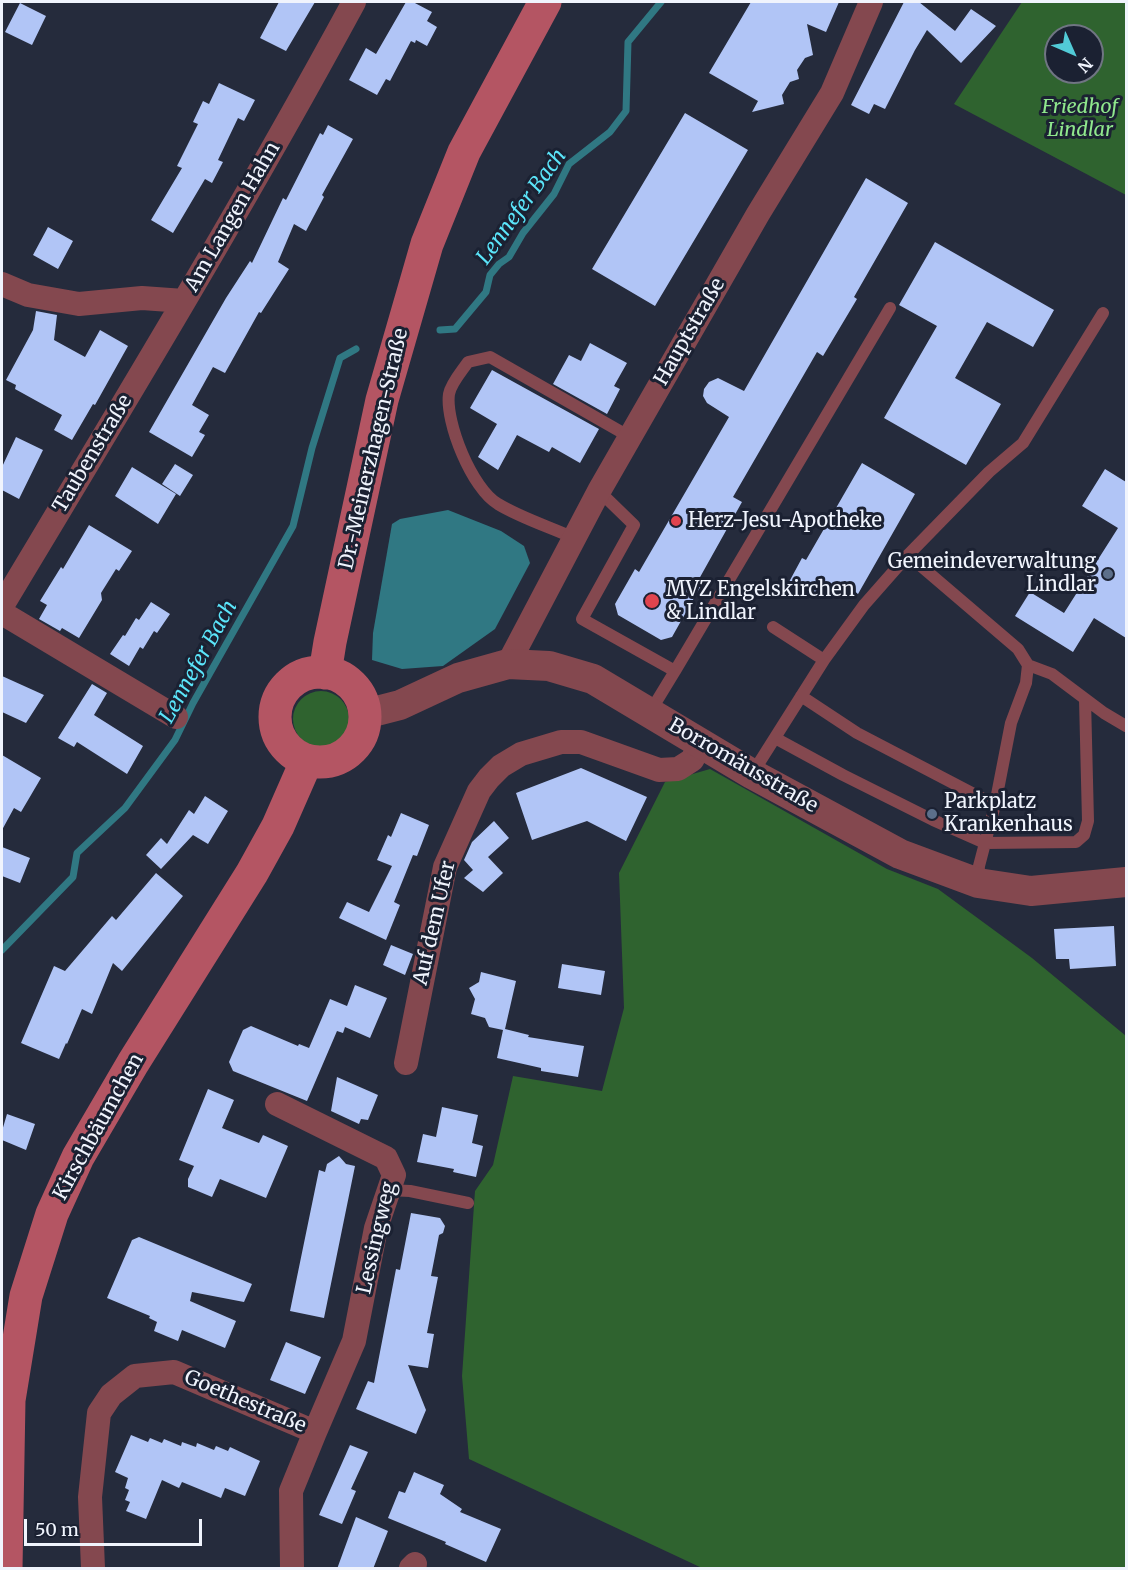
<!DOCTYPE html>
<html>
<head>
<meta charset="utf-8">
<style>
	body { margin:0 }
	#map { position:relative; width:1128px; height:1570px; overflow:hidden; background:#252b3c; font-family:Merriweather,serif }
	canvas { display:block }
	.frame { position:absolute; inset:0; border:3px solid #f0f4fd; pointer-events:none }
	.north { position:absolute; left:1044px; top:24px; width:60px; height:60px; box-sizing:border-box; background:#1b2132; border:2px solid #707583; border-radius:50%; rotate:135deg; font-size:16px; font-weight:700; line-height:24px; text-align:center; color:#f0f4fd }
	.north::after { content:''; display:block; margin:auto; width:21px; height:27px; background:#52cbd7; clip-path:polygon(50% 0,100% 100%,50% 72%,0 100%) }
	.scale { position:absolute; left:24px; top:1519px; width:178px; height:27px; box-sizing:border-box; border:3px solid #f0f4fd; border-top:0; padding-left:8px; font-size:18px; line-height:21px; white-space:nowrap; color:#f0f4fd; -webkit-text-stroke:4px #1b2132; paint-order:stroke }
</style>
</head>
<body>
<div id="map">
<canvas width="1128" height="1570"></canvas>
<div class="frame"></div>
<div class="north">N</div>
<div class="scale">50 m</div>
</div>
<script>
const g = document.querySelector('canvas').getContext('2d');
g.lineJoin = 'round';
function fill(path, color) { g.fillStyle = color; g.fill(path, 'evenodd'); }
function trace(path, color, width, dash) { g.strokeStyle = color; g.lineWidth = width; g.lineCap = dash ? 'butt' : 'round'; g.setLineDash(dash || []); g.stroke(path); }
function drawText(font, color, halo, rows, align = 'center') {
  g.font = font + ' Merriweather,serif'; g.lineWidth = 6; g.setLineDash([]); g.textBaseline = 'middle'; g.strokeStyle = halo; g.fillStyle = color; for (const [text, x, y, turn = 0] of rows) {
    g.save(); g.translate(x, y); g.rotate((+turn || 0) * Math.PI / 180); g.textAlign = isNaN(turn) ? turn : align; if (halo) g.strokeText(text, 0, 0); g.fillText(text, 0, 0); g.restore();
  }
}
fill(new Path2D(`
	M 1022,2 L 1126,2 L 1126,195 L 954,104 ZM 1056,36 L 1092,36 L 1092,72 L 1056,72 Z
	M293 719a28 28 0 1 1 56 0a28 28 0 1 1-56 0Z
	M 710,769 L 887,869 L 938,889 L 1032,958 L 1126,1036 L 1126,1568 L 702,1568 L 469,1459 L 462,1376 L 475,1191 L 493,1165 L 513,1076 L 602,1091 L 624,1008 L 619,873 L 665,782 Z`), '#2f632f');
fill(new Path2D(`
	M 448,510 L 501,531 L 524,546 L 530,563 L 495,629 L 443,666 L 402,669 L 372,660 L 373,633 L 392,524 L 400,519 Z`), '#307883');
trace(new Path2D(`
	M 440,330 L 455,329 L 486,292 L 490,275 L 499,264 L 509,257 L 523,233 L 554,194 L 569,164 L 610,132 L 626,111 L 628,42 L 661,2
	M 2,950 L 73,877 L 77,853 L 125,808 L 175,740 L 193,703 L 293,526 L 312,448 L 340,358 L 356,349`), '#307883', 7);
fill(new Path2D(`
	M 279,2 L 315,2 L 286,51 L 260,38 Z
	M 406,2 L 413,2 L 432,12 L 427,21 L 437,27 L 427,46 L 416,40 L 415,43 L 411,41 L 390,81 L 386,79 L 377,95 L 349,80 L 366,48 L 376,54 Z
	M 751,2 L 839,2 L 826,32 L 807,24 L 813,55 L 805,58 L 797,70 L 799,79 L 790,82 L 782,95 L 784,104 L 752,112 L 758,101 L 709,73 Z
	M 904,2 L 919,2 L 955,31 L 971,9 L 996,26 L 961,63 L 927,30 L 915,50 L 885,109 L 874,104 L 869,114 L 851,105 Z
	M 20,3 L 46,16 L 32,45 L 5,32 Z
	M 219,83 L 255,100 L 244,121 L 238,118 L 218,160 L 223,162 L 212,183 L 205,179 L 173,233 L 151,220 L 182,168 L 177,166 L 198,124 L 193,122 L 203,101 L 209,104 Z
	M 685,113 L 748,150 L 655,306 L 592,269 Z
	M 328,125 L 353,139 L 322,195 L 324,197 L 306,231 L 294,224 L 278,262 L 289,269 L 261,313 L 259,312 L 225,373 L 213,367 L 192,405 L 209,415 L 199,432 L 205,435 L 192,457 L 149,432 L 226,298 L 250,261 L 252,263 L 283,198 L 286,200 L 320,133 L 323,135 Z
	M 866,178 L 908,203 L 854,297 L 857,299 L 823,356 L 817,352 L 733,497 L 742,502 L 699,579 L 703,582 L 672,637 L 661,640 L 618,615 L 615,604 L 635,569 L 639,572 L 729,417 L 707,403 L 703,396 L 704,389 L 709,382 L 718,378 L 744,391 Z
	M 48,227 L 73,241 L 58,269 L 33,255 Z
	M 935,242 L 1054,310 L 1033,347 L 987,322 L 955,378 L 1001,404 L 966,465 L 884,418 L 937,326 L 899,305 Z
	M 36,311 L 57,315 L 54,340 L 85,357 L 100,330 L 128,346 L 95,405 L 93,404 L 72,440 L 54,430 L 62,415 L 15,389 L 16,385 L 6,380 L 33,330 Z
	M 590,343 L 627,363 L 614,386 L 620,389 L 607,414 L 553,384 L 569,355 L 581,361 Z
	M 492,370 L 599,429 L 580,463 L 552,447 L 549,452 L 517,435 L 498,470 L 478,457 L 497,424 L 470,408 Z
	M 16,437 L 43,450 L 19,499 L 2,490 L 2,467 Z
	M 862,463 L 915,494 L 858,594 L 855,592 L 851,598 L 824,583 L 815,597 L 789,582 L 802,558 L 806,560 Z
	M 175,464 L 193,475 L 180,496 L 162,484 Z
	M 132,467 L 176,494 L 158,524 L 115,496 Z
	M 1105,469 L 1126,482 L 1126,638 L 1094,618 L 1073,652 L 1015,616 L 1030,592 L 1064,613 L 1118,528 L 1082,506 Z
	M 89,525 L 132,551 L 119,571 L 116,569 L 101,593 L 102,600 L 79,638 L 62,628 L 60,631 L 39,619 L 47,605 L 40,601 L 61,567 L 63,569 Z
	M 151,602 L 170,614 L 157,633 L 154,631 L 143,649 L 140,647 L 129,666 L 110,654 L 123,635 L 125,636 L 136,618 L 139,620 Z
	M 2,676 L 44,695 L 26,723 L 2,712 Z
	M 92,684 L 107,693 L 94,715 L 143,746 L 127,774 L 77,742 L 74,747 L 58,738 Z
	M 2,755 L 41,778 L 21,812 L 14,808 L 2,830 Z
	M 581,768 L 647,797 L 626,841 L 587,821 L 532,840 L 516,793 Z
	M 205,796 L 228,811 L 208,844 L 193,835 L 161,869 L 146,855 L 161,838 L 167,844 L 189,810 L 194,814 Z
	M 401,813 L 429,825 L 417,856 L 413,855 L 394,902 L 400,905 L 386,940 L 339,918 L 347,902 L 369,912 L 392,866 L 377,860 L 388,835 L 391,837 Z
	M 494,821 L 509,838 L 488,857 L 503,873 L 483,892 L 464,878 L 473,870 L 464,860 L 472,842 Z
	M 2,847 L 30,858 L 20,883 L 2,876 Z
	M 156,873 L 183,896 L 122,971 L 113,963 L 92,1014 L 82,1009 L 67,1044 L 66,1043 L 59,1059 L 21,1043 L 54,966 L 65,971 L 112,916 L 116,920 Z
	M 1114,926 L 1116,966 L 1070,969 L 1069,959 L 1056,959 L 1054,929 Z
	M 391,945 L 413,954 L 405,975 L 383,965 Z
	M 562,964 L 605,971 L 601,995 L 558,988 Z
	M 481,972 L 516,981 L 505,1029 L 529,1035 L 528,1037 L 584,1046 L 578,1077 L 541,1071 L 541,1068 L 497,1058 L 503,1030 L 489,1027 L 485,1018 L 471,1014 L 475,999 L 469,988 L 479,982 Z
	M 355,985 L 387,998 L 370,1038 L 345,1027 L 343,1033 L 337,1031 L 307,1101 L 233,1071 L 229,1062 L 243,1030 L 251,1026 L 298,1046 L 299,1044 L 309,1048 L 330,999 L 347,1006 Z
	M 337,1077 L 378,1095 L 368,1120 L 361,1119 L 359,1124 L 331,1111 Z
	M 208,1089 L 234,1100 L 222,1128 L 259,1143 L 263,1135 L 288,1146 L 266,1198 L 220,1179 L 212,1197 L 188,1187 L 188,1179 L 194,1166 L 179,1160 Z
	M 442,1107 L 478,1115 L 472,1143 L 483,1146 L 476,1177 L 453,1172 L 454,1169 L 417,1162 L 423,1134 L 436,1137 Z
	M 7,1114 L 35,1124 L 26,1150 L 2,1140 L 2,1131 Z
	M 339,1156 L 346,1164 L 355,1166 L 324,1318 L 290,1311 L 319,1170 L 325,1172 L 327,1164 Z
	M 411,1213 L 440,1218 L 445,1226 L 443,1233 L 439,1235 L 431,1276 L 438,1277 L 427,1333 L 434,1334 L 428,1368 L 408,1365 L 426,1410 L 416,1434 L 356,1409 L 368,1381 L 374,1383 L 396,1269 L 400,1270 Z
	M 139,1237 L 252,1284 L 244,1302 L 192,1292 L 190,1301 L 236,1321 L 225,1348 L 182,1330 L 178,1341 L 154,1331 L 157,1322 L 149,1318 L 150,1316 L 107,1298 L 132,1240 Z
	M 286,1342 L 321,1357 L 305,1394 L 270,1380 Z
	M 131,1435 L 148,1442 L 150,1438 L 162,1443 L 164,1439 L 181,1446 L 182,1442 L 196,1447 L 197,1443 L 214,1450 L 216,1446 L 228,1451 L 230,1447 L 260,1461 L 245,1496 L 225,1488 L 221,1498 L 182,1482 L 179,1488 L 162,1480 L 146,1519 L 126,1511 L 130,1502 L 125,1500 L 129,1490 L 125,1488 L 128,1478 L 115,1472 Z
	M 350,1445 L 368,1452 L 351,1489 L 356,1491 L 342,1524 L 319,1515 Z
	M 414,1472 L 444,1485 L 440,1494 L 462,1509 L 460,1512 L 501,1529 L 486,1562 L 445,1544 L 446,1542 L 388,1518 L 399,1491 L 405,1493 Z
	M 356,1517 L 388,1531 L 373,1569 L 337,1569 Z`), '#b1c5f6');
trace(new Path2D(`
	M 599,491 L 634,525 L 582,619 L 675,671 L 650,712
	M 574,538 C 550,527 521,518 498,504 C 472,489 445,422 449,394 C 451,383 462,371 468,362 L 490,357 L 630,437
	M 908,555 L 1018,649 L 1028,665 L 1026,683 L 1011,723 L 995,805 L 979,866 L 978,883
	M 773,627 L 824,660
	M 1028,665 L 1052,674 L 1104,713 L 1126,726
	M 675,671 L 890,308
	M 801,696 L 857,733 L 995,805
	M 775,738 L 843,775 L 933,820 L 985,843 L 1076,842 L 1084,835 L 1088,821 L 1085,699
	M 752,774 L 824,660 L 864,605 L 908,555 L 989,472 L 1023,443 L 1103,313
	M 388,1190 L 410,1191 L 468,1203`), '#84484f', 12);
trace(new Path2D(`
	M 2,284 L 28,295 L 79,304 L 142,298 L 184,301
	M 2,606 C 122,406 243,207 354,2
	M 2,613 L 176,717
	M 508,664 L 599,491 L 758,214 L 832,93 L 871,2
	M 406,1063 L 445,867 L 479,791 L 489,778 L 501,766 L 521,754 L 561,742 L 581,742 L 659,770 L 678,769 L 692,760 L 701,744
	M 277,1104 L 386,1158 L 394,1175 L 376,1228 L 354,1341 L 315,1432
	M 93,1568 L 90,1497 L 99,1413 L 111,1395 L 135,1376 L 174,1372 L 315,1432 L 291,1491 L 292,1568
	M 411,1568 L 415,1564`), '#84484f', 24);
trace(new Path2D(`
	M 365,714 L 400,705 L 458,678 L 508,664 L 549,666 L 593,679 L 752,774 L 900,854 L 978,883 L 1031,891 L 1126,882`), '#84484f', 30);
trace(new Path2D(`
	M275 717a45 45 0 1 1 90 0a45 45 0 1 1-90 0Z
	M 325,673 L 330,642 L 382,400 L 427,244 L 464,152 L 545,2
	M 6,1568 L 9,1400 L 26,1296 L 52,1214 L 78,1157 L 133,1063 L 252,873 L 278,826 L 307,760`), '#b45563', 33);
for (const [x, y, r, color] of [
	[676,521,6,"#e0444e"],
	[1108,574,6,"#5c6f8a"],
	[652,601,8,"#e0444e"],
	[932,814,6,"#5c6f8a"]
]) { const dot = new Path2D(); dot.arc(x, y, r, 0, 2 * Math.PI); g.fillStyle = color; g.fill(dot); trace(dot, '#1b2132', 2); }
drawText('italic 20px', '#90e88d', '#1b2132', [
	["Friedhof",1080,107],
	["Lindlar",1080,130]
]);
drawText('20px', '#f0f4fd', '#1b2132', [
	["Am Langen Hahn",233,217,-60],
	["Hauptstraße",690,332,-60],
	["Dr.-Meinerzhagen-Straße",374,449,-77],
	["Taubenstraße",93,454,-59],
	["Borromäusstraße",743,766,30],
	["Auf dem Ufer",435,923,-77],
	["Kirschbäumchen",99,1127,-61],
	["Lessingweg",377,1238,-77],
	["Goethestraße",245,1402,23]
]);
drawText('20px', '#f0f4fd', '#1b2132', [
	["Herz-Jesu-Apotheke",688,521],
	["Gemeindeverwaltung",1096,562,"right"],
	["Lindlar",1096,585,"right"],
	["MVZ Engelskirchen",666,590],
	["& Lindlar",666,613],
	["Parkplatz",944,802],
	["Krankenhaus",944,825]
], 'left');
drawText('italic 21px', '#5be5fa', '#1b2132', [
	["Lennefer Bach",522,207,-54],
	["Lennefer Bach",199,662,-61]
]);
</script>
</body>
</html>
